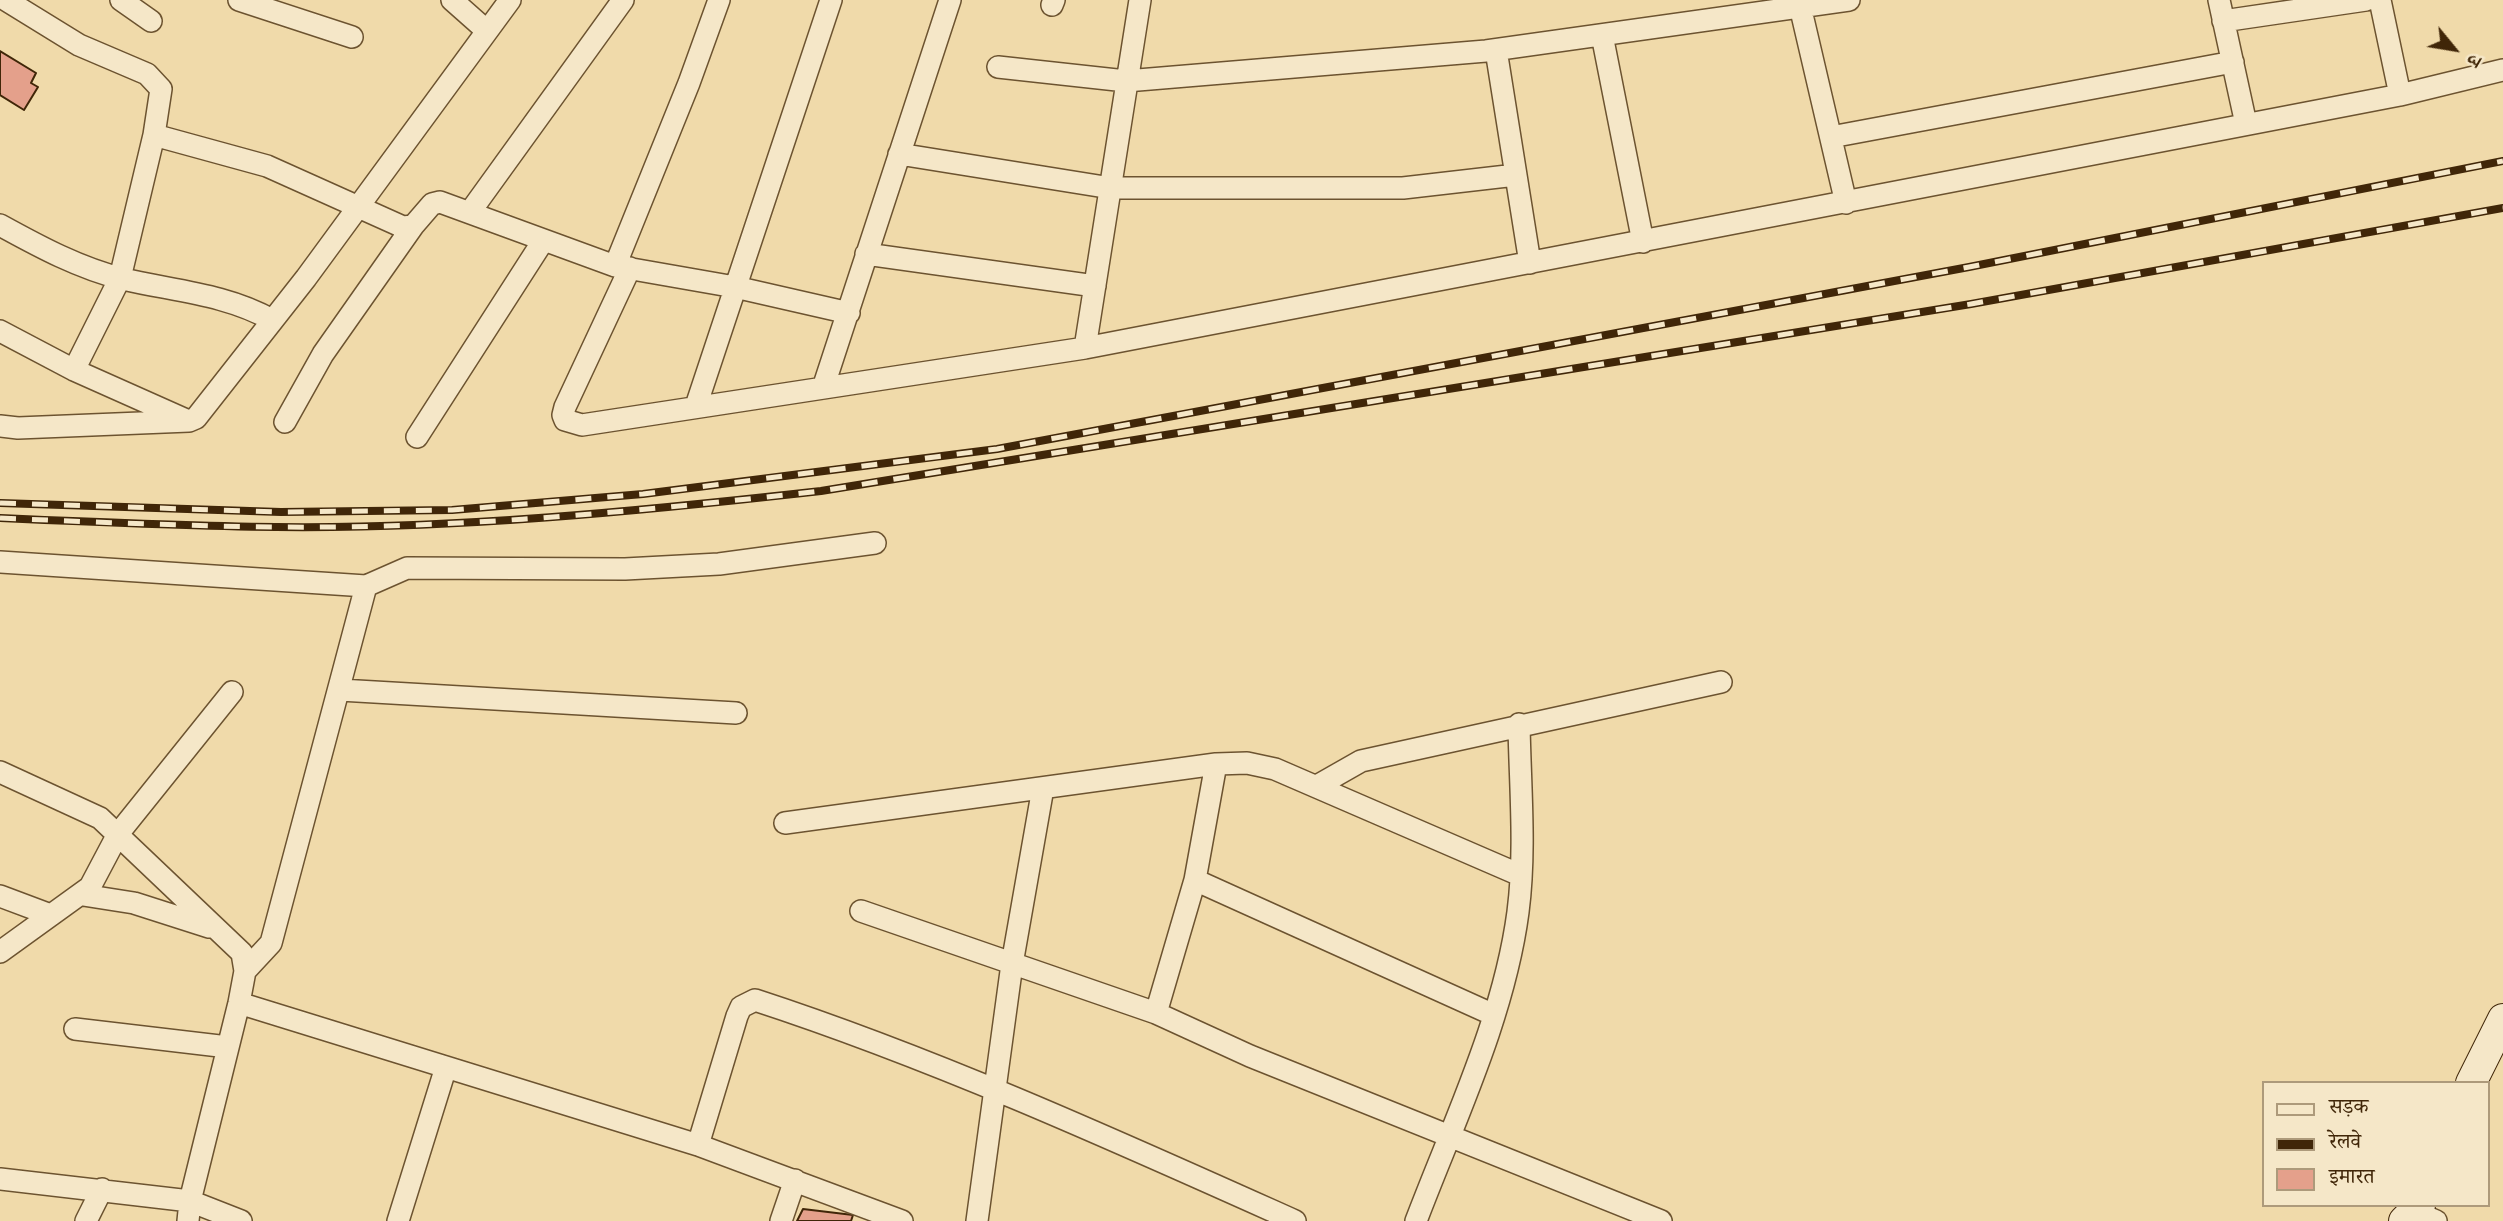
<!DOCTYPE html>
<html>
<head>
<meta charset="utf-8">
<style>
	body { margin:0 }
	#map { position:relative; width:2503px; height:1221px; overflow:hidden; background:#f0daaa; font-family:"Sorts Mill Goudy","Noto Serif Devanagari",serif }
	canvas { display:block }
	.legend { position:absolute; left:2262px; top:1081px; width:228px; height:126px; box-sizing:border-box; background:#f5e7c8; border:2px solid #ad9a7b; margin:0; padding:9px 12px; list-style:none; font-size:21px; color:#402608 }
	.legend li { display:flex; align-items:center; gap:14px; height:35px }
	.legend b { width:35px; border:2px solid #ad9a7b }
	.north { position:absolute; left:2419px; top:14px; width:70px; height:70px; -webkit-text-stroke:5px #f5e7c8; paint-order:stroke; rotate:120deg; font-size:19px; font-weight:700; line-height:28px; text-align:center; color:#402608 }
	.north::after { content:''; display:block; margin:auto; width:24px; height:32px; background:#402608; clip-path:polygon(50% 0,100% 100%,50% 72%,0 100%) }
</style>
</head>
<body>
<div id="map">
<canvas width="2503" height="1221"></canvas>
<ul class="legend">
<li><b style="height:9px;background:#f5e7c8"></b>सड़क</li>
<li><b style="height:9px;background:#402608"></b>रेलवे</li>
<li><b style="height:19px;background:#e4a08b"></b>इमारत</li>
</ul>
<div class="north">उ</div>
</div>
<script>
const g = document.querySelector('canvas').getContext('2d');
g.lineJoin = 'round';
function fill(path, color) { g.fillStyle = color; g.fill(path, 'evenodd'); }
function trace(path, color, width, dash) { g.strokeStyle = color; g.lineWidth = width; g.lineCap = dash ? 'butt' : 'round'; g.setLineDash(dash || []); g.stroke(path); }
const building = new Path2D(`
	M 0,51 L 36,73 L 31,83 L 38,87 L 24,110 L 0,95 Z
	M 803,1209 L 853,1215 L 851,1221 L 797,1221 Z`);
fill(building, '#e4a08b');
trace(building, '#402608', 2);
const street = new Path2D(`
	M 6,0 L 79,45 L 147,74 L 161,89 L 154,135 L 120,278 L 74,370
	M 121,0 L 151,21
	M 239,0 L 352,37
	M 452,0 L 487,31
	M 2219,0 L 2246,124
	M 2380,0 L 2400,95
	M 1052,5 L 1054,0
	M 1800,6 L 1846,203
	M 2223,21 L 2366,0
	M 1602,35 L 1643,242
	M 1496,50 L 1530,263
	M 998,67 L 1126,81 L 1486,51 L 1849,0
	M 154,135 L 267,166 L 403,227 L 413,226 L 432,204 L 440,202 L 615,266 L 735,287 L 849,313
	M 1831,137 L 2233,62
	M 899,154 L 1111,188 L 1403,188 L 1516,175
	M 470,212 L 623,0
	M 0,225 C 40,247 79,268 123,279 C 174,291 226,294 272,320
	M 866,254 L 1095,286
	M 615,266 L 689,83 L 719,0
	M 630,268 L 565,407 L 563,415 L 565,420 L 582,425 L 1085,348 L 2400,95 L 2503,70
	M 0,331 L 74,370 L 184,419
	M 1085,348 L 1140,0
	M 823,388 L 950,0
	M 696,406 L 831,0
	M 285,422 L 323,354 L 413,226
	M 0,426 L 18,428 L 189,421 L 196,418 L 306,278 L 510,0
	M 417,437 L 543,241
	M 0,562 L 366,586 L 407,568 L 625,569 L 719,564 L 875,543
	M 340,690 L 736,713
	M 0,772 L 100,818 L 242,953 L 245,971 L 239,1003 L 190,1201 L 188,1221
	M 1317,786 L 1361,761 L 1721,682
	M 785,823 L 1216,764 L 1247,763 L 1275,769 L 1520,875
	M 1195,880 L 1494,1015
	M 83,895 L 134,903 L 209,927
	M 0,896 L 48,914
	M 861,911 L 1156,1013 L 1250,1056 L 1661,1221
	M 0,952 L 90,887 L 118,834 L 232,692
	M 245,971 L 271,943 L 366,586
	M 239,1003 L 698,1145 L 902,1221
	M 1156,1013 L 1195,880 L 1216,764
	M 75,1029 L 228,1047
	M 698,1145 L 737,1016 L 741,1007 L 755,1000 C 936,1059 1121,1143 1295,1221
	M 0,1179 L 190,1201 L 241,1221
	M 2415,1212 L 2436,1221
	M 86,1221 L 102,1189
	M 398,1221 L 446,1067
	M 781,1221 L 795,1180
	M 977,1221 L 1012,964 L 1043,788
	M 1416,1221 C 1454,1121 1504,1018 1518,912 C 1526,850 1520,786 1519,724`);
const secondary = new Path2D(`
	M 2471,1083 L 2503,1019
	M 2404,1221 L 2420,1205`);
trace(street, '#6c5330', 24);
trace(secondary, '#402608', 32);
trace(street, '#f5e7c8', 21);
trace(secondary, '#f5e7c8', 30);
const rail = new Path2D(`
	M 0,503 L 281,512 L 452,510 L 643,494 L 997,449 L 1969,267 L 2503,161
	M 0,518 C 92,522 184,526 276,527 C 458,529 641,511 821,491 L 1971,304 L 2503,208`);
trace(rail, '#402608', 8);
trace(rail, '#f5e7c8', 5, [16]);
</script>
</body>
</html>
